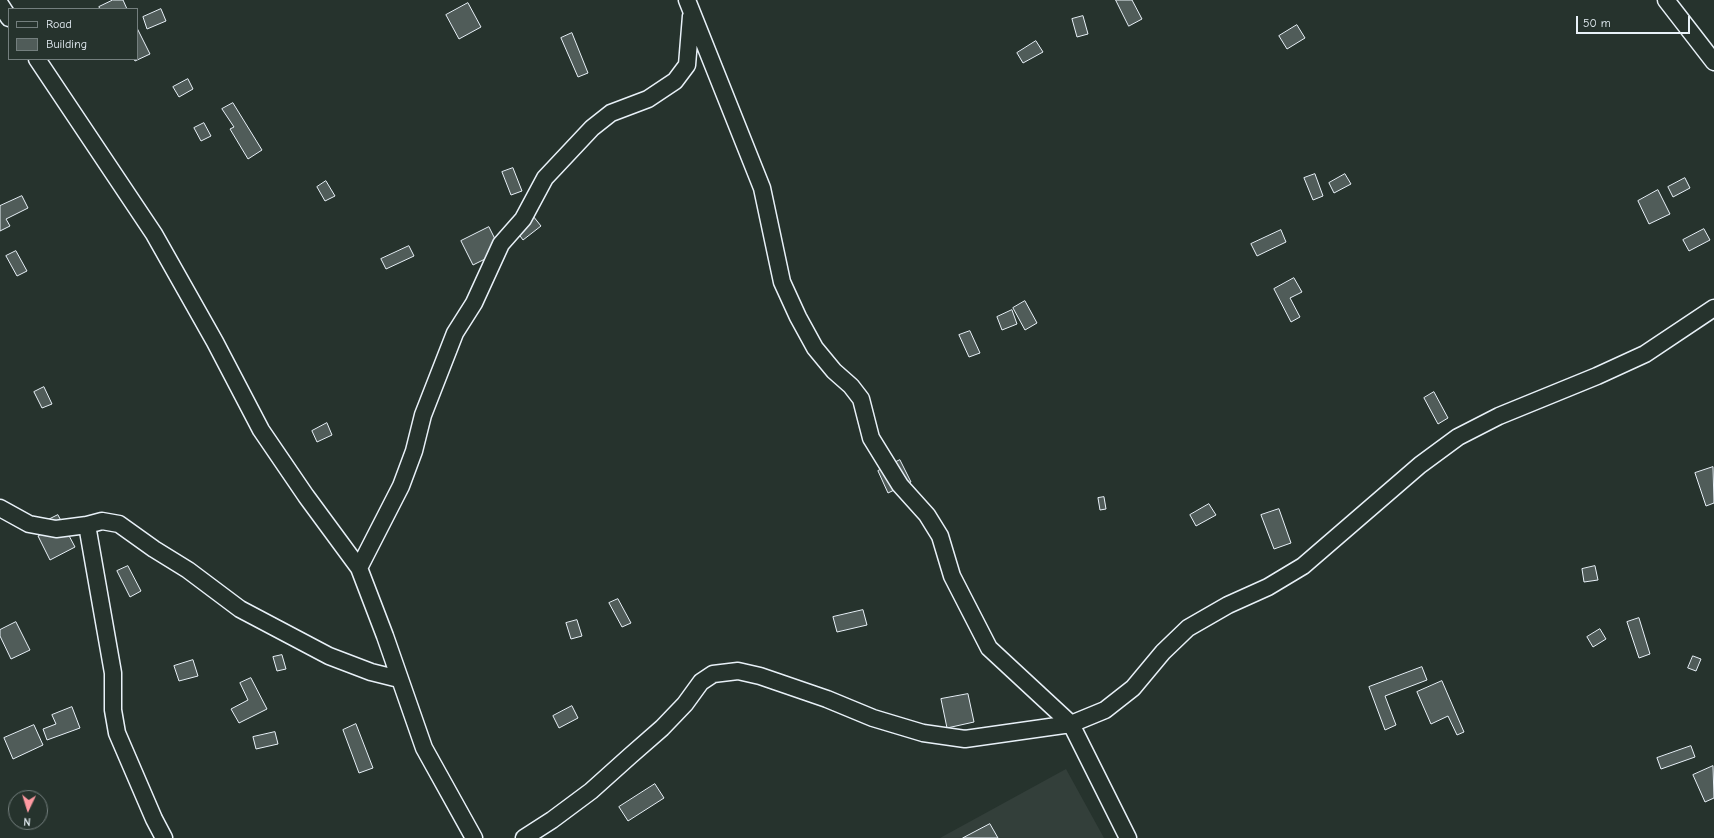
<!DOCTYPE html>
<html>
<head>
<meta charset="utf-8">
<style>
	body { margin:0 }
	#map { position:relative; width:1714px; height:838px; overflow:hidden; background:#26332d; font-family:"Comic Neue",sans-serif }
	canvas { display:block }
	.legend { position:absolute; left:8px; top:8px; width:130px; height:52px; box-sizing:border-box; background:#26332d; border:1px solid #747f7e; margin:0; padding:5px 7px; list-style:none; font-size:12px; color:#e8f1f8 }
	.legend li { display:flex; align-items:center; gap:8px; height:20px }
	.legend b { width:20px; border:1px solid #747f7e }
	.north { position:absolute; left:8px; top:790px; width:40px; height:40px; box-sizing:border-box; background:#26332d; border:1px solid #747f7e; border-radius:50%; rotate:184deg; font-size:11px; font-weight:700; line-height:16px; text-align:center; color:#e8f1f8 }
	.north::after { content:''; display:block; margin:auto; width:14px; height:18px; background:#ff9aa2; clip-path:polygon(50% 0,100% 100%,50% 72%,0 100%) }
	.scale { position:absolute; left:1576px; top:16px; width:114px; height:18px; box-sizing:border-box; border:2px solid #e8f1f8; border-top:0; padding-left:5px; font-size:12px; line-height:14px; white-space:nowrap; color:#e8f1f8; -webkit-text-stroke:3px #26332d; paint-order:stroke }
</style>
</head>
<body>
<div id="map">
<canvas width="1714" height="838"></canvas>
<ul class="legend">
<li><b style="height:5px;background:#26332d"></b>Road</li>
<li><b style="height:11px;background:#505c59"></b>Building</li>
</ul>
<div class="north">N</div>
<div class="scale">50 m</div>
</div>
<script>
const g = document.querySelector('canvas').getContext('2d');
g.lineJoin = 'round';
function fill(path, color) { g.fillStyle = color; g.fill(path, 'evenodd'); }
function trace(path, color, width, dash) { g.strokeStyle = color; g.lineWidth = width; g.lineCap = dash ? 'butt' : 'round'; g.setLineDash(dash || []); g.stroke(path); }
fill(new Path2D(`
	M 1066,769 L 1104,838 L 940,838 Z`), '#333f3a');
const building = new Path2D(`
	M 113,0 L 123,0 L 127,9 L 100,9 L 99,7 Z
	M 1116,0 L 1132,0 L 1142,19 L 1129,26 Z
	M 468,3 L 481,27 L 459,39 L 446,15 Z
	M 161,9 L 166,21 L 147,29 L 143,17 Z
	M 1083,16 L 1088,34 L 1077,37 L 1072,19 Z
	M 1297,25 L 1305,38 L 1287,49 L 1279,36 Z
	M 137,28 L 150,54 L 135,61 L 134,59 L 137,59 Z
	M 572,33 L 588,73 L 578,77 L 561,38 Z
	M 1036,41 L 1043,52 L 1023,63 L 1017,53 Z
	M 188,79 L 193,89 L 179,97 L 173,87 Z
	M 233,103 L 262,150 L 248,159 L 230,129 L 234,127 L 222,109 Z
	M 204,123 L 211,136 L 201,141 L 194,128 Z
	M 513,168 L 522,191 L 511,195 L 502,172 Z
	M 1315,174 L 1323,196 L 1313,200 L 1304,178 Z
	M 1345,174 L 1351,184 L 1334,193 L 1329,183 Z
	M 1685,178 L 1690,188 L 1673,197 L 1668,187 Z
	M 326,181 L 335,196 L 325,201 L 317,187 Z
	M 1658,190 L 1670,214 L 1649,224 L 1638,201 Z
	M 22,196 L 28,208 L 6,219 L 10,226 L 0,231 L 0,206 Z
	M 533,216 L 541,226 L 523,240 L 515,229 Z
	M 489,227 L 501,251 L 473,265 L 461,241 Z
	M 1704,229 L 1710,240 L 1689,251 L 1683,240 Z
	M 1281,230 L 1286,242 L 1257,256 L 1251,244 Z
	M 409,246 L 414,256 L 386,269 L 381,259 Z
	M 16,251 L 27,271 L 17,276 L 6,256 Z
	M 1294,278 L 1302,292 L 1290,298 L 1300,317 L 1291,322 L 1274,289 Z
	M 1025,301 L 1037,323 L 1025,330 L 1013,308 Z
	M 1012,310 L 1017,324 L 1002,330 L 997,317 Z
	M 970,331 L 980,353 L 969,357 L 959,335 Z
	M 44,387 L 52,404 L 42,408 L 34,392 Z
	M 1434,392 L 1448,418 L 1438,424 L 1424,398 Z
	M 327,423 L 332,435 L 317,442 L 312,431 Z
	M 900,460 L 911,482 L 888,493 L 878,471 Z
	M 1713,467 L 1714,503 L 1706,506 L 1695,473 Z
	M 1104,497 L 1106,509 L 1100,510 L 1098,498 Z
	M 1209,504 L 1216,515 L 1196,526 L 1190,515 Z
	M 1279,509 L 1291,543 L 1274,549 L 1261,515 Z
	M 58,515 L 75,547 L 50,560 L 38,536 L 46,531 L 42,523 Z
	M 128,566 L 141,591 L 130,597 L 117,571 Z
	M 1595,566 L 1598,580 L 1584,582 L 1582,569 Z
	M 618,599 L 631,623 L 622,627 L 609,603 Z
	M 863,610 L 867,625 L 837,632 L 833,617 Z
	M 1639,618 L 1650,654 L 1639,658 L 1627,622 Z
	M 577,620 L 582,636 L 571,639 L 566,623 Z
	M 16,622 L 30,650 L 11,659 L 0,636 L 0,630 Z
	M 1600,629 L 1606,639 L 1593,647 L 1587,637 Z
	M 282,655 L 286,669 L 277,671 L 273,657 Z
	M 1693,656 L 1701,659 L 1696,671 L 1688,668 Z
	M 193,660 L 198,676 L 179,681 L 174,666 Z
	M 1422,667 L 1427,680 L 1385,696 L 1396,725 L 1385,730 L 1369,687 Z
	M 251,678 L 267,709 L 239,723 L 231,709 L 248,700 L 240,683 Z
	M 1442,681 L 1464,732 L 1457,735 L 1448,716 L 1431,724 L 1417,692 Z
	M 968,694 L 974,722 L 947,728 L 941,699 Z
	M 572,706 L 578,718 L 559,728 L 553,716 Z
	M 72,707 L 80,728 L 47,740 L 43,729 L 56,724 L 52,715 Z
	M 356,724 L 373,768 L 359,773 L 343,730 Z
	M 34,725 L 43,745 L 13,759 L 4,738 Z
	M 275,732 L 278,744 L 256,749 L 253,737 Z
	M 1691,746 L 1695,757 L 1661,769 L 1657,758 Z
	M 1713,766 L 1714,798 L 1705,802 L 1693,775 Z
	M 655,784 L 664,798 L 628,821 L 619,807 Z
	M 990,824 L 998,838 L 963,838 Z`);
fill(building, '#505c59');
trace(building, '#e8f1f8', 1);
const street = new Path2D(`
	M 687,0 L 762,188 L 782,282 L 798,317 L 815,348 L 834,371 L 851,386 L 861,399 L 871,438 L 900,485 L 927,515 L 940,536 L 952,576 L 989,648 L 1071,724 L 1128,838
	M 1666,0 L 1714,62
	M 0,4 L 9,18
	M 37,59 L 154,234 L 215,342 L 261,430 L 306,496 L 359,568 L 385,636 L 424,748 L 474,838
	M 0,508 L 29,524 L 56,529 L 87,525 L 102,521 L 119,524 L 154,549 L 188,570 L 240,609 L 329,656 L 371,672 L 399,679
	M 87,525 L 113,673 L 113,710 L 117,733 L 154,819 L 164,838
	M 359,568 L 401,486 L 414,451 L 423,415 L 455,333 L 474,303 L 501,244 L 523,219 L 545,178 L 592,128 L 611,113 L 648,99 L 675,81 L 687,65 L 691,16
	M 524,838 L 552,820 L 591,791 L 630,756 L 662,728 L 685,704 L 701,682 L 713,674 L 738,671 L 760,676 L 827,699 L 873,718 L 923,733 L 965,739 L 1071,724 L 1105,710 L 1133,688 L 1163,652 L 1188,628 L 1228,605 L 1268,587 L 1303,566 L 1420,465 L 1458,437 L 1499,416 L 1597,376 L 1645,354 L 1714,308`);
trace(street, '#e8f1f8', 19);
trace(street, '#26332d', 16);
</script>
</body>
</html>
